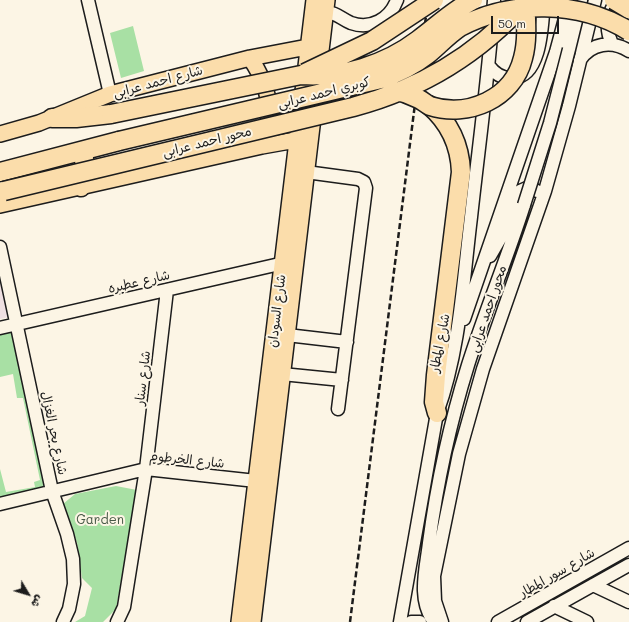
<!DOCTYPE html>
<html>
<head>
<meta charset="utf-8">
<style>
	body { margin:0 }
	#map { position:relative; width:629px; height:622px; overflow:hidden; background:#fcf5e5; font-family:Mali,"Playpen Sans Arabic",sans-serif }
	canvas { display:block }
	.north { position:absolute; left:8px; top:574px; width:40px; height:40px; -webkit-text-stroke:3px #fcf5e5; paint-order:stroke; rotate:128deg; font-size:11px; font-weight:700; line-height:16px; text-align:center; color:#1c1c1c }
	.north::after { content:''; display:block; margin:auto; width:14px; height:18px; background:#1c1c1c; clip-path:polygon(50% 0,100% 100%,50% 72%,0 100%) }
	.scale { position:absolute; left:491px; top:16px; width:68px; height:18px; box-sizing:border-box; border:2px solid #1c1c1c; border-top:0; padding-left:5px; font-size:12px; line-height:14px; white-space:nowrap; color:#1c1c1c; -webkit-text-stroke:3px #fcf5e5; paint-order:stroke }
</style>
</head>
<body>
<div id="map">
<canvas width="629" height="622"></canvas>
<div class="north">ش</div>
<div class="scale">50 m</div>
</div>
<script>
const g = document.querySelector('canvas').getContext('2d');
g.lineJoin = 'round';
function fill(path, color) { g.fillStyle = color; g.fill(path, 'evenodd'); }
function trace(path, color, width, dash) { g.strokeStyle = color; g.lineWidth = width; g.lineCap = dash ? 'butt' : 'round'; g.setLineDash(dash || []); g.stroke(path); }
function drawText(font, color, halo, rows, align = 'center') {
  g.font = font + ' Mali,"Playpen Sans Arabic",sans-serif'; g.lineWidth = 4; g.setLineDash([]); g.textBaseline = 'middle'; g.strokeStyle = halo; g.fillStyle = color; for (const [text, x, y, turn = 0] of rows) {
    g.save(); g.translate(x, y); g.rotate((+turn || 0) * Math.PI / 180); g.textAlign = isNaN(turn) ? turn : align; if (halo) g.strokeText(text, 0, 0); g.fillText(text, 0, 0); g.restore();
  }
}
fill(new Path2D(`
	M 0,283 L 9,317 L 0,319 Z`), '#efe0e2');
fill(new Path2D(`
	M 133,26 L 144,71 L 121,78 L 110,33 Z
	M 12,328 L 49,489 L 0,501 L 0,469 L 6,492 L 35,487 L 34,482 L 40,480 L 23,398 L 17,398 L 13,374 L 0,377 L 0,331 Z
	M 116,486 L 137,490 L 116,609 L 103,622 L 75,622 L 85,616 L 92,588 L 82,578 L 77,543 L 63,504 L 75,494 Z`), '#a8e0a4');
const minor = new Path2D(`
	M 88,0 L 110,94
	M 325,12 C 336,12 341,19 351,23 C 371,30 390,19 397,0
	M 612,44 C 605,29 607,14 617,0
	M 569,49 L 581,0
	M 580,60 C 591,43 612,40 629,51
	M 489,66 C 495,74 503,79 513,78 C 542,76 542,23 544,1
	M 306,172 L 358,179 L 364,182 L 366,188 L 338,409
	M 0,247 L 52,491 L 67,534 L 73,559 L 74,584 L 69,609 L 63,622
	M 490,256 L 505,230 L 520,191 L 529,187 L 537,191
	M 464,319 L 556,52 L 570,0
	M 0,328 L 284,263
	M 287,335 L 347,342
	M 282,374 L 342,380
	M 0,504 L 146,469 L 256,481
	M 593,585 L 629,602
	M 554,606 L 587,622
	M 117,622 L 124,607 L 146,469 L 167,290
	M 400,622 L 437,413 C 460,350 463,282 471,217 C 479,144 489,73 494,0
	M 411,622 L 420,622
	M 434,622 C 417,599 426,569 429,543 C 437,483 450,423 468,365 C 485,311 507,259 524,205
	M 442,622 L 435,601 L 434,576 L 459,454 L 483,369 L 545,191 L 569,106 L 595,0
	M 498,622 L 629,548
	M 527,622 L 629,565`);
const major = new Path2D(`
	M 250,58 C 266,81 275,109 265,137
	M 0,134 L 39,123 L 110,94 L 250,58 L 318,45
	M 0,205 L 262,146 L 307,138
	M 239,622 L 314,0
	M 253,622 L 327,0`);
const highway = new Path2D(`
	M 429,105 C 450,123 460,145 461,172 L 436,375 L 434,402 L 437,413
	M 52,118 L 76,118 L 111,114
	M 0,172 L 119,141
	M 81,187 L 85,171 L 84,158`);
trace(minor, '#1c1c1c', 15);
trace(major, '#1c1c1c', 18);
trace(highway, '#1c1c1c', 21);
trace(minor, '#fcf5e5', 12);
trace(major, '#fbddab', 15);
trace(highway, '#fbddab', 18);
trace(new Path2D(`
	M 350,622 L 428,0`), '#1c1c1c', 2.5, [6, 3]);
const minorBridge = new Path2D(`
	M 524,205 L 550,123 L 569,49`);
const highwayBridge = new Path2D(`
	M 614,0 L 629,9
	M 305,73 L 372,41 L 434,0
	M 393,90 C 403,92 411,95 419,99 C 423,101 426,104 430,106 C 468,118 513,99 523,58 C 528,40 526,19 525,0
	M 111,114 L 301,75 C 342,78 385,65 418,40 C 437,26 452,11 473,0
	M 119,141 L 381,79 C 398,73 413,66 427,55 C 438,46 448,35 460,27 C 511,0 579,0 629,31
	M 4,191 L 353,107 C 421,89 480,53 527,0`);
trace(minorBridge, '#1c1c1c', 15, []);
trace(highwayBridge, '#1c1c1c', 21, []);
trace(minorBridge, '#fcf5e5', 12);
trace(highwayBridge, '#fbddab', 18);
drawText('13px', '#1c1c1c', '#fcf5e5', [
	["شارع احمد عرابى",158,82,-15],
	["كوبري احمد عرابى",324,93,-14],
	["محور احمد عرابى",207,142,-14],
	["شارع عطبره",139,282,-13],
	["محور احمد عرابى",488,309,-71],
	["شارع السودان",277,311,-83],
	["شارع المطار",440,343,-79],
	["شارع سنار",143,378,-83],
	["شارع بحر الغزال",54,433,78],
	["شارع الخرطوم",187,460,6],
	["شارع سور المطار",557,573,-30]
]);
drawText('13px', '#465745', '#fcf5e5', [
	["Garden",100,520]
]);
</script>
</body>
</html>
